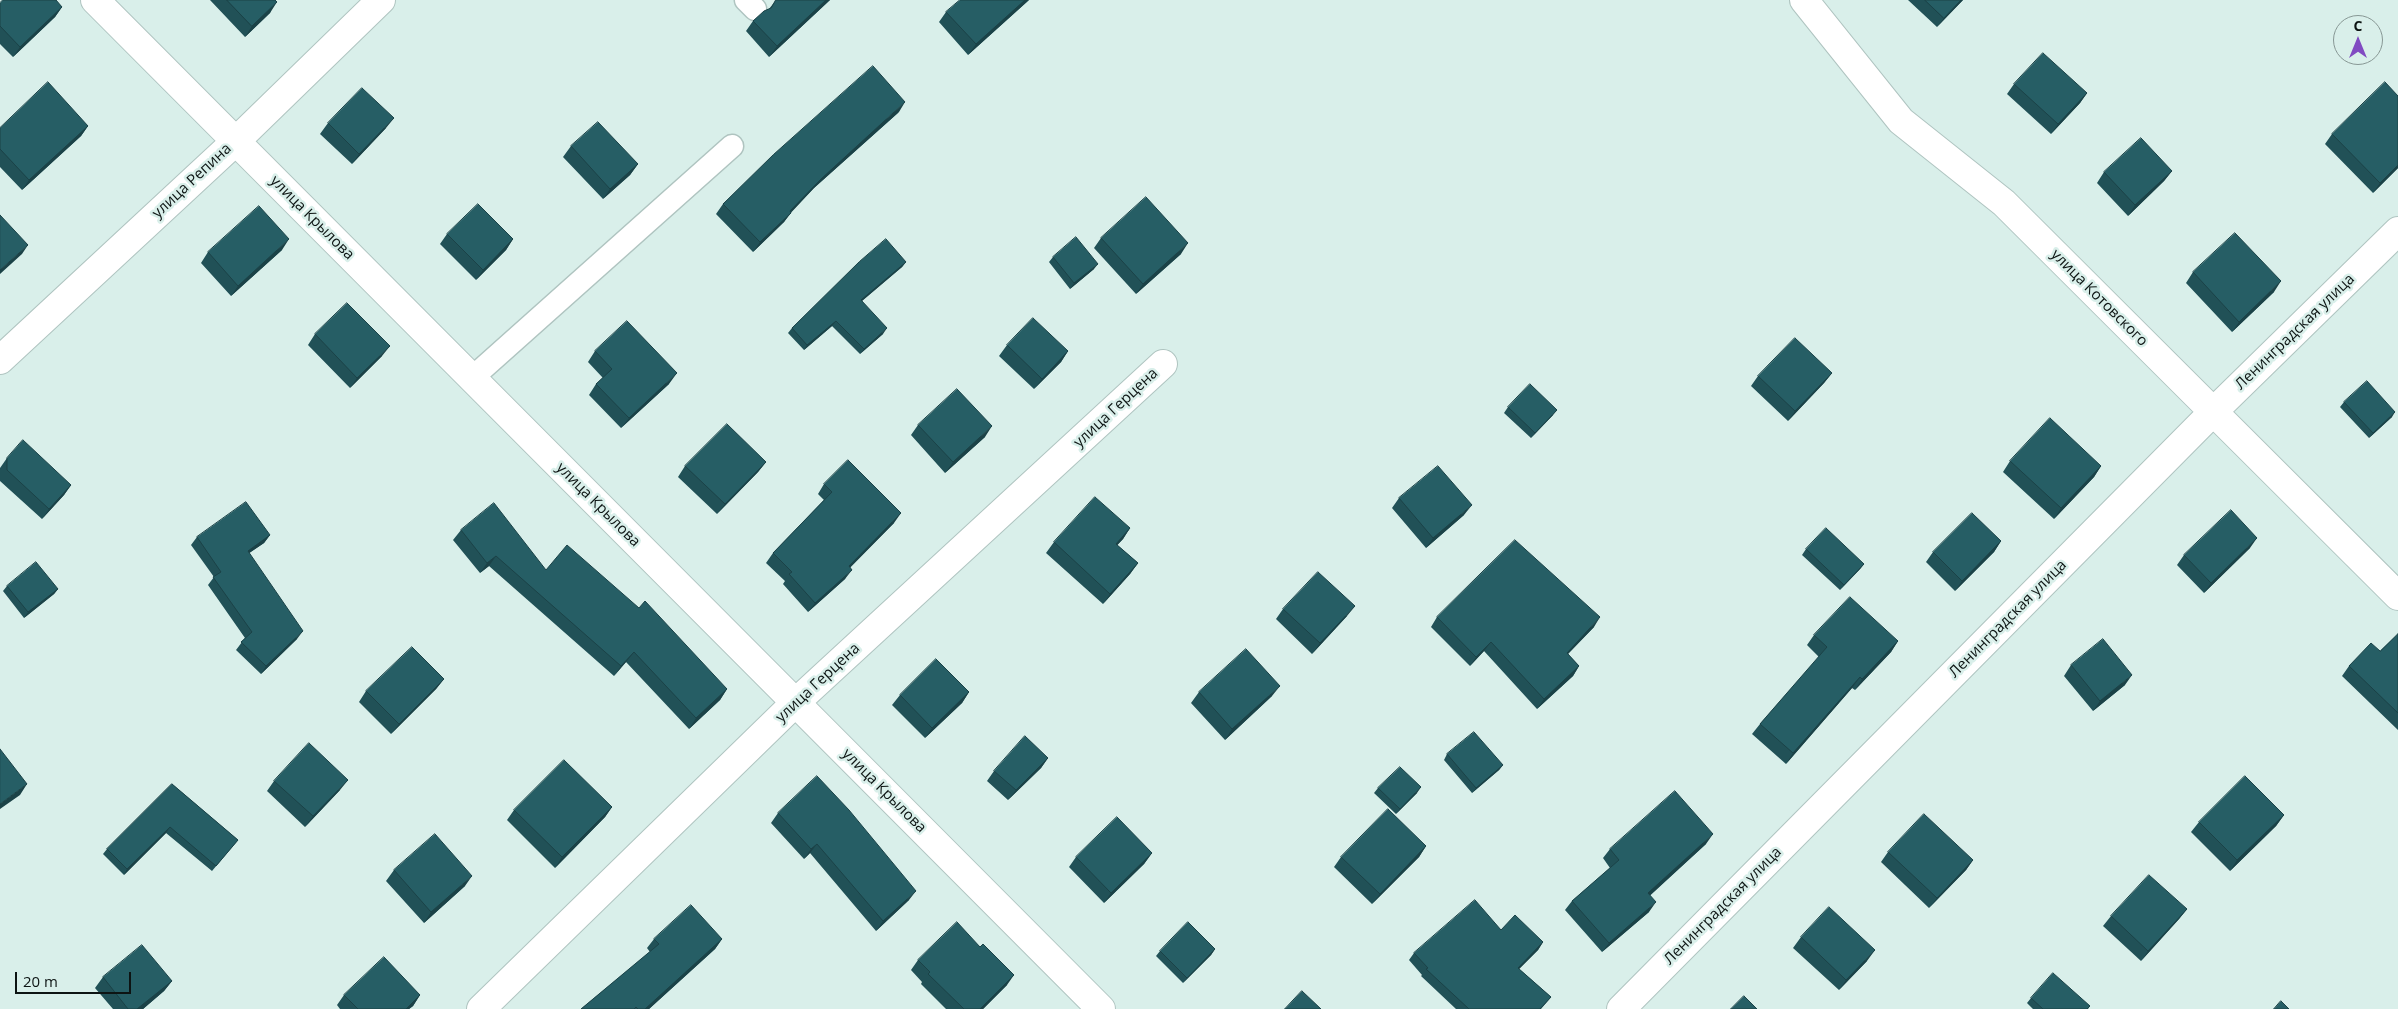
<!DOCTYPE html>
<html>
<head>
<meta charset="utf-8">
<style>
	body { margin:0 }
	#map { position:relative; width:2398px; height:1009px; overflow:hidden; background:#d9efea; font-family:"Open Sans",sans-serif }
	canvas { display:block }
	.north { position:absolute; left:2333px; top:15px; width:50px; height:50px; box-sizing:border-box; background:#d9efea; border:1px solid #879794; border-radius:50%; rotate:0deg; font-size:14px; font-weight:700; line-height:20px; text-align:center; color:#0d1413 }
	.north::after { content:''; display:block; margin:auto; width:18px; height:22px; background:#814bc2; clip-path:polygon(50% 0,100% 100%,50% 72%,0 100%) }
	.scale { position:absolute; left:15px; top:972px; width:116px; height:22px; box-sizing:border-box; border:2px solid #0d1413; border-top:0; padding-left:6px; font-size:15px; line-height:18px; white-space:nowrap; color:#0d1413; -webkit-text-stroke:4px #d9efea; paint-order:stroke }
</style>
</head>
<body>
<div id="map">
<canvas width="2398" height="1009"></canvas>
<div class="north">С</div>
<div class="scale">20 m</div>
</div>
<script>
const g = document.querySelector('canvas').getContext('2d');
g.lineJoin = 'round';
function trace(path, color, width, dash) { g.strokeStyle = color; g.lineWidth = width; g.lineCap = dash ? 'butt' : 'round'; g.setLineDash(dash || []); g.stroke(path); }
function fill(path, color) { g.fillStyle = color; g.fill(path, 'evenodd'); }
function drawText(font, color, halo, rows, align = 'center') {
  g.font = font + ' "Open Sans",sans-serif'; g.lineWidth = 5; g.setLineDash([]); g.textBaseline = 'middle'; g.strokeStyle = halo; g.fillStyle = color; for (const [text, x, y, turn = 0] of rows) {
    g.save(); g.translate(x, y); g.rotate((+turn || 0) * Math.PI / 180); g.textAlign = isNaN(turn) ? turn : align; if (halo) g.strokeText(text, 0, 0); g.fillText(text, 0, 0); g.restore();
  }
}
const service = new Path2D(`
	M 746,0 L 755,9
	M 472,378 L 732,146`);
const minor = new Path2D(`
	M 95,0 L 1101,1009
	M 1804,0 L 1901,121 L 2004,203 L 2398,596
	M 0,360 L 236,141 L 381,0
	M 481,1009 L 795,703 L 1163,364
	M 1621,1009 L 2213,412 L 2398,231`);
trace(service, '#afc4c0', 25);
trace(minor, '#afc4c0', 30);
trace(service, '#fff', 22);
trace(minor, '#fff', 28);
fill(new Path2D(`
	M 210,0 L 275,0 L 270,13 L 245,37 Z
	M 776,0 L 830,0 L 769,57 L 746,31 L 753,21 L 769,9 Z
	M 1029,0 L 968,55 L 939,22 L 946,12 Z
	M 1908,0 L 1963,0 L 1937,27 Z
	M 0,3 L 62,7 L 55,17 L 13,57 L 0,44 Z
	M 2014,84 L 2087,93 L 2080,103 L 2051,134 L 2007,94 Z
	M 2398,96 L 2398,168 L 2373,193 L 2325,144 L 2332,134 Z
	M 899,112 L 814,188 L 791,212 L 784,222 L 753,252 L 716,214 L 723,204 Z
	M 328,123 L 386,128 L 352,164 L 320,134 Z
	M 88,126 L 81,136 L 22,190 L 0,167 L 0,128 Z
	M 571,146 L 638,164 L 630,175 L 603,199 L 563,157 Z
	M 2172,171 L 2164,181 L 2128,216 L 2097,183 L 2104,172 Z
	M 447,234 L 513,239 L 506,250 L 476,280 L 440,244 Z
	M 1101,238 L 1181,254 L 1136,294 L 1094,248 Z
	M 282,250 L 231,296 L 201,263 L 208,252 Z
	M 1053,257 L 1094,269 L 1070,289 L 1049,262 Z
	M 906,262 L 902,267 L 862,301 L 883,334 L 860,354 L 832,326 L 804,350 L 788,333 L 792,328 Z
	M 2193,272 L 2274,292 L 2232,332 L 2186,283 Z
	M 315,334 L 382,356 L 350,388 L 308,345 Z
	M 1007,345 L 1068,351 L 1061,362 L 1034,389 L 999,356 Z
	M 595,351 L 669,384 L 621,428 L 589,395 L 596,384 L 603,378 L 588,362 Z
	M 1832,373 L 1824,383 L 1788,421 L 1751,386 L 1758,376 Z
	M 2344,402 L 2392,417 L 2369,438 L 2340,407 Z
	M 1508,407 L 1553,415 L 1531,438 L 1504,413 Z
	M 918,425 L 985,437 L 945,473 L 911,435 Z
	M 7,458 L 71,485 L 64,495 L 42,519 L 0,481 L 0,468 Z
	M 2010,461 L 2101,466 L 2094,477 L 2054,519 L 2003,472 Z
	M 766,462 L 758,472 L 717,514 L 678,477 L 685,466 Z
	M 824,484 L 894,523 L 850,567 L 845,579 L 808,612 L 783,584 L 785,581 L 766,563 L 773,553 L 824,500 L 818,494 Z
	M 1399,498 L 1464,515 L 1426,548 L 1392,508 Z
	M 1130,528 L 1123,539 L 1117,545 L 1138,563 L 1130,574 L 1103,604 L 1046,553 L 1054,542 Z
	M 461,530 L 546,570 L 727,689 L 720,700 L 689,729 L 626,662 L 614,676 L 489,566 L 480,573 L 453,540 Z
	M 270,535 L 264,543 L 249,553 L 297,639 L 261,674 L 236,650 L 245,638 L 208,585 L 214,577 L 191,545 L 197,537 Z
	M 2001,541 L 1994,552 L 1955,591 L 1926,562 L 1933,552 Z
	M 2250,548 L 2204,593 L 2177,565 L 2184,555 Z
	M 1806,549 L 1864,564 L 1860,569 L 1840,590 L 1802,555 Z
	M 7,586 L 58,589 L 54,594 L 24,618 L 3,591 Z
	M 1283,609 L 1347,616 L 1312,654 L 1276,619 Z
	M 1437,617 L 1594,627 L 1568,654 L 1579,666 L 1573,676 L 1537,709 L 1484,651 L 1470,666 L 1431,627 Z
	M 2398,634 L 2398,730 L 2342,676 L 2349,666 L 2380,651 Z
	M 1814,635 L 1898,641 L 1891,652 L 1855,690 L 1852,688 L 1786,764 L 1752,734 L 1760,724 L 1819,657 L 1807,645 Z
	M 2071,665 L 2125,685 L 2093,711 L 2064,676 Z
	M 444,679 L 436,689 L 391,734 L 359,702 L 366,691 Z
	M 969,692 L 962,703 L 925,738 L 892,705 L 900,695 Z
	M 1199,692 L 1272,696 L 1225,740 L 1191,703 Z
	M 1447,754 L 1503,765 L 1499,770 L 1472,793 L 1444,760 Z
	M 1048,758 L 1041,768 L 1008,800 L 987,781 L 994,771 Z
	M 274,781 L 340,790 L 305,827 L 267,791 Z
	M 172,784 L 238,840 L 212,871 L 166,833 L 124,875 L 103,854 L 107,849 Z
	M 1378,788 L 1417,793 L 1396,814 L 1374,793 Z
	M 612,807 L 605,817 L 555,868 L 507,820 L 514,810 Z
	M 778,813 L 909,900 L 876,931 L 810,853 L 804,859 L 771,823 Z
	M 2284,815 L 2276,826 L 2230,871 L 2191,832 L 2199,822 Z
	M 1706,844 L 1650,895 L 1649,912 L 1602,952 L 1565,910 L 1572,901 L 1610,868 L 1603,858 L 1610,849 Z
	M 1426,846 L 1419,857 L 1372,904 L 1334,867 L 1341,857 Z
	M 1888,852 L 1973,860 L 1966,870 L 1929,908 L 1881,862 Z
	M 1152,853 L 1144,864 L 1104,903 L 1069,867 L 1076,857 Z
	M 394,870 L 465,886 L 424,923 L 386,881 Z
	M 2187,909 L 2179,919 L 2141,961 L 2103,926 L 2111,916 Z
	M 1501,930 L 1543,942 L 1538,950 L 1519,969 L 1551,997 L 1541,1009 L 1456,1009 L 1421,976 L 1422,975 L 1409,960 L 1414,953 Z
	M 1801,937 L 1867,961 L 1839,990 L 1793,948 Z
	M 654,939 L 722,939 L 715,949 L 649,1009 L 581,1009 L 650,952 L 647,948 Z
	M 1215,949 L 1211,955 L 1183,983 L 1156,956 L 1160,951 Z
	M 918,960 L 1007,985 L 983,1009 L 946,1009 L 921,984 L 922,982 L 911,970 Z
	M 103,977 L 172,981 L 164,991 L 143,1009 L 113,1009 L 95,988 Z
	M 344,995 L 420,995 L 413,1006 L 409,1009 L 340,1009 L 337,1005 Z
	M 2031,998 L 2090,1006 L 2088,1009 L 2033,1009 L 2027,1003 Z`), '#215157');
fill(new Path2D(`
	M 826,0 L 830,0 L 769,57 L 777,46 Z
	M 1025,0 L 1029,0 L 968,55 L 976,44 Z
	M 1961,0 L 1963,0 L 1937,27 L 1944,18 Z
	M 277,2 L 270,13 L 245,37 L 252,26 Z
	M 62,7 L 55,17 L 13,57 L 20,47 Z
	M 2087,93 L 2080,103 L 2051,134 L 2058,124 Z
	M 905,102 L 899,112 L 814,188 L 787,217 L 791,213 L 784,222 L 753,252 L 760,242 L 821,179 Z
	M 394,118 L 386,128 L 352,164 L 359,154 Z
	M 88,126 L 81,136 L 22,190 L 29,180 Z
	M 638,164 L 630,175 L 603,199 L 610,189 Z
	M 2398,165 L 2398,168 L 2373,193 L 2380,183 Z
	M 2172,171 L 2164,181 L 2128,216 L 2135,205 Z
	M 289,239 L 282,250 L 231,296 L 238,286 Z
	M 513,239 L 506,250 L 476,280 L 483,270 Z
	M 1188,243 L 1181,254 L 1136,294 L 1143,284 Z
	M 28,245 L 22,254 L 0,274 L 0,270 Z
	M 906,262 L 902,267 L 857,305 L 861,300 Z
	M 1098,264 L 1094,269 L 1070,289 L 1074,283 Z
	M 2281,281 L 2274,292 L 2232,332 L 2239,322 Z
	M 836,321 L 832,326 L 804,350 L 807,345 Z
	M 887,328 L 883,334 L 860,354 L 864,349 Z
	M 390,346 L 382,356 L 350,388 L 357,378 Z
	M 1068,351 L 1061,362 L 1034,389 L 1042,379 Z
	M 677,373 L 669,384 L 621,428 L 629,418 Z
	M 1832,373 L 1824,383 L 1788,421 L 1795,411 Z
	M 1557,410 L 1553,415 L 1531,438 L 1535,433 Z
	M 2395,412 L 2392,417 L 2369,438 L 2373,433 Z
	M 992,426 L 985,437 L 945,473 L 953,462 Z
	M 766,462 L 758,472 L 717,514 L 725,504 Z
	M 2101,466 L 2094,477 L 2054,519 L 2061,508 Z
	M 71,485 L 64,495 L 42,519 L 49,509 Z
	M 1472,505 L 1464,515 L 1426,548 L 1433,538 Z
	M 901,513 L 894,523 L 842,576 L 849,566 Z
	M 1130,528 L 1123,539 L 1109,554 L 1116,544 Z
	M 270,535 L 264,543 L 242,558 L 248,551 Z
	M 2257,538 L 2250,548 L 2204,593 L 2211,583 Z
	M 2001,541 L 1994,552 L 1955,591 L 1962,581 Z
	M 496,556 L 489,566 L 480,573 L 487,563 Z
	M 1138,563 L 1130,574 L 1103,604 L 1110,594 Z
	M 1864,564 L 1860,569 L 1840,590 L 1844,585 Z
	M 852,570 L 845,579 L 808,612 L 815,603 Z
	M 58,589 L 54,594 L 24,618 L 28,612 Z
	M 1355,606 L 1347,616 L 1312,654 L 1320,643 Z
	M 1600,617 L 1594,627 L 1560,662 L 1567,653 Z
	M 303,631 L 297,639 L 261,674 L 266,666 Z
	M 1898,641 L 1891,652 L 1855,690 L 1862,679 Z
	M 1491,642 L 1484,651 L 1470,666 L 1476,657 Z
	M 634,652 L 626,662 L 614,676 L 621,666 Z
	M 1579,666 L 1573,676 L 1537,709 L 1544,699 Z
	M 2132,675 L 2125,685 L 2093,711 L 2100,701 Z
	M 1860,677 L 1852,688 L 1786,764 L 1793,753 Z
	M 444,679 L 436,689 L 391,734 L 399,724 Z
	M 1280,686 L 1272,696 L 1225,740 L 1232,729 Z
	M 727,689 L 720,700 L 689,729 L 696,718 Z
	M 969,692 L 962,703 L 925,738 L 932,728 Z
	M 1048,758 L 1041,768 L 1008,800 L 1016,790 Z
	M 1503,765 L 1499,770 L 1472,793 L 1476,788 Z
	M 348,780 L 340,790 L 305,827 L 313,816 Z
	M 27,784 L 20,795 L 0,809 L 0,804 Z
	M 1421,787 L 1417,793 L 1396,814 L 1400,809 Z
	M 612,807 L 605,817 L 555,868 L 562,857 Z
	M 2284,815 L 2276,826 L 2230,871 L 2237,860 Z
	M 170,827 L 166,833 L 124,875 L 127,869 Z
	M 1713,834 L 1706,844 L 1642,903 L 1648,893 Z
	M 817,844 L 810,853 L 804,859 L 811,849 Z
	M 1426,846 L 1419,857 L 1372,904 L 1380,894 Z
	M 1152,853 L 1144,864 L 1104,903 L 1111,893 Z
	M 1973,860 L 1966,870 L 1929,908 L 1937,898 Z
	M 472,876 L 465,886 L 424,923 L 431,912 Z
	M 916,891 L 909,900 L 876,931 L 883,921 Z
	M 1656,902 L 1649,912 L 1602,952 L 1609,943 Z
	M 2187,909 L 2179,919 L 2141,961 L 2148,951 Z
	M 722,939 L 715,949 L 649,1009 L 645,1009 Z
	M 1543,942 L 1538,950 L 1513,975 L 1518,968 Z
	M 1215,949 L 1211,955 L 1183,983 L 1187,978 Z
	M 1875,950 L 1867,961 L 1839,990 L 1846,980 Z
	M 1014,975 L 1007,985 L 983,1009 L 980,1009 Z
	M 172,981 L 164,991 L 143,1009 L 137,1009 Z
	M 420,995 L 413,1006 L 409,1009 L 406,1009 Z`), '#1b4247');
const building = new Path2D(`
	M 3,0 L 56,0 L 62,7 L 20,47 L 0,26 L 0,3 Z
	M 227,0 L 275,0 L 277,2 L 252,26 Z
	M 776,0 L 826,0 L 777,46 L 753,21 L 764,11 L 771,8 Z
	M 960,0 L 1025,0 L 976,44 L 946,12 Z
	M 1925,0 L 1961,0 L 1944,18 Z
	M 2043,53 L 2087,93 L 2058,124 L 2014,84 Z
	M 873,66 L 905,102 L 821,179 L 790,211 L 791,213 L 760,242 L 723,204 L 773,155 Z
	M 48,82 L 88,126 L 29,180 L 0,149 L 0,128 Z
	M 2385,82 L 2398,96 L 2398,165 L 2380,183 L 2332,134 Z
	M 362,88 L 394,118 L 359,154 L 328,123 Z
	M 598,122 L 638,164 L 610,189 L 571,146 Z
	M 2141,138 L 2172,171 L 2135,205 L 2104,172 Z
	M 1146,197 L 1188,243 L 1143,284 L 1101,238 Z
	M 478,204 L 513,239 L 483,270 L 447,234 Z
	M 259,206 L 289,239 L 238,286 L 208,252 Z
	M 0,215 L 28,245 L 0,270 Z
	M 2235,233 L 2281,281 L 2239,322 L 2193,272 Z
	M 1076,237 L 1098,264 L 1074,283 L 1053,257 Z
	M 886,239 L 906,262 L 861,300 L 887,328 L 864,349 L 836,321 L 807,345 L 792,328 L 859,262 Z
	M 347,303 L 390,346 L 357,378 L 315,334 Z
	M 1033,318 L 1068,351 L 1042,379 L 1007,345 Z
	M 627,321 L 677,373 L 629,418 L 596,384 L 612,369 L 595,351 Z
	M 1795,338 L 1832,373 L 1795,411 L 1758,376 Z
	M 2367,381 L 2395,412 L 2373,433 L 2344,402 Z
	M 1530,384 L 1557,410 L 1535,433 L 1508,407 Z
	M 957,389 L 992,426 L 953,462 L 918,425 Z
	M 2050,418 L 2101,466 L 2061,508 L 2010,461 Z
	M 727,424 L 766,462 L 725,504 L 685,466 Z
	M 23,440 L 71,485 L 49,509 L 7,470 L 7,458 Z
	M 848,460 L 901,513 L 849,566 L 852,570 L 815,603 L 789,574 L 792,572 L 773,553 L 832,492 L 824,484 Z
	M 1438,466 L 1472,505 L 1433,538 L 1399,498 Z
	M 1095,497 L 1130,528 L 1116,544 L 1138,563 L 1110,594 L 1054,542 Z
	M 246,502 L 270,535 L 248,551 L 303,631 L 266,666 L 241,642 L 252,632 L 213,577 L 221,572 L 197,537 Z
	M 494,503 L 546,570 L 567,545 L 639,608 L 645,601 L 727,689 L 696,718 L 634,652 L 621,666 L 496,556 L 487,563 L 461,530 Z
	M 2231,510 L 2257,538 L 2211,583 L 2184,555 Z
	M 1972,513 L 2001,541 L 1962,581 L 1933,552 Z
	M 1826,528 L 1864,564 L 1844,585 L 1806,549 Z
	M 1515,540 L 1600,617 L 1567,653 L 1579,666 L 1544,699 L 1491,642 L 1476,657 L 1437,617 Z
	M 36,562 L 58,589 L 28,612 L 7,586 Z
	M 1318,572 L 1355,606 L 1320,643 L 1283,609 Z
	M 1850,597 L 1898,641 L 1862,679 L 1860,677 L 1793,753 L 1760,724 L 1827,647 L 1814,635 Z
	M 2398,634 L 2398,713 L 2349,666 L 2371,643 L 2380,651 Z
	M 2103,639 L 2132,675 L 2100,701 L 2071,665 Z
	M 412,647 L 444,679 L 399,724 L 366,691 Z
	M 1246,649 L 1280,686 L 1232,729 L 1199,692 Z
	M 936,659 L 969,692 L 932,728 L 900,695 Z
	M 1474,732 L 1503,765 L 1476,788 L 1447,754 Z
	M 1025,736 L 1048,758 L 1016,790 L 994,771 Z
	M 309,743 L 348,780 L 313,816 L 274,781 Z
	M 0,749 L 27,784 L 0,804 Z
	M 564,760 L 612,807 L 562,857 L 514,810 Z
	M 1400,767 L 1421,787 L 1400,809 L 1378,788 Z
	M 817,776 L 849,810 L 916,891 L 883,921 L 817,844 L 811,849 L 778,813 Z
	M 2245,776 L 2284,815 L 2237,860 L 2199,822 Z
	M 172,784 L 238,840 L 216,866 L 170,827 L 127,869 L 107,849 Z
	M 1675,791 L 1713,834 L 1648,893 L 1656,902 L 1609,943 L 1572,901 L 1619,860 L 1610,849 Z
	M 1388,809 L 1426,846 L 1380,894 L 1341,857 Z
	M 1924,814 L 1973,860 L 1937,898 L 1888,852 Z
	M 1117,817 L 1152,853 L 1111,893 L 1076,857 Z
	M 435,834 L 472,876 L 431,912 L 394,870 Z
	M 2149,875 L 2187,909 L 2148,951 L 2111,916 Z
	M 1475,900 L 1501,930 L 1515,915 L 1543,942 L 1518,968 L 1551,997 L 1540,1009 L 1469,1009 L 1426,969 L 1428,968 L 1414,953 Z
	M 691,905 L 722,939 L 645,1009 L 638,1009 L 636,1007 L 634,1009 L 581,1009 L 659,944 L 654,939 Z
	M 1829,907 L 1875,950 L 1846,980 L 1801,937 Z
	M 957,922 L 980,947 L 983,944 L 1014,975 L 980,1009 L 964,1009 L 928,974 L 930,972 L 918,960 Z
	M 1188,922 L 1215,949 L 1187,978 L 1160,951 Z
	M 142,945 L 172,981 L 137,1009 L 128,1009 L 103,977 Z
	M 384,957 L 420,995 L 406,1009 L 358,1009 L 344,995 Z
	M 2053,973 L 2090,1006 L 2087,1009 L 2043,1009 L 2031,998 Z
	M 1302,991 L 1321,1009 L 1285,1009 Z
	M 1744,996 L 1757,1009 L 1731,1009 Z
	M 2281,1001 L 2289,1009 L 2274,1009 Z`);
fill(building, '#265e65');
trace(building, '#1b4247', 1);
drawText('15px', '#0d1413', '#d9efea', [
	["улица Репина",192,181,-43],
	["улица Крылова",312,218,45],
	["улица Котовского",2099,298,45],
	["Ленинградская улица",2295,332,-44],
	["улица Герцена",1116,408,-43],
	["улица Крылова",598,505,45],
	["Ленинградская улица",2008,619,-45],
	["улица Герцена",818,683,-43],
	["улица Крылова",884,791,45],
	["Ленинградская улица",1723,906,-45]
]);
</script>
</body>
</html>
